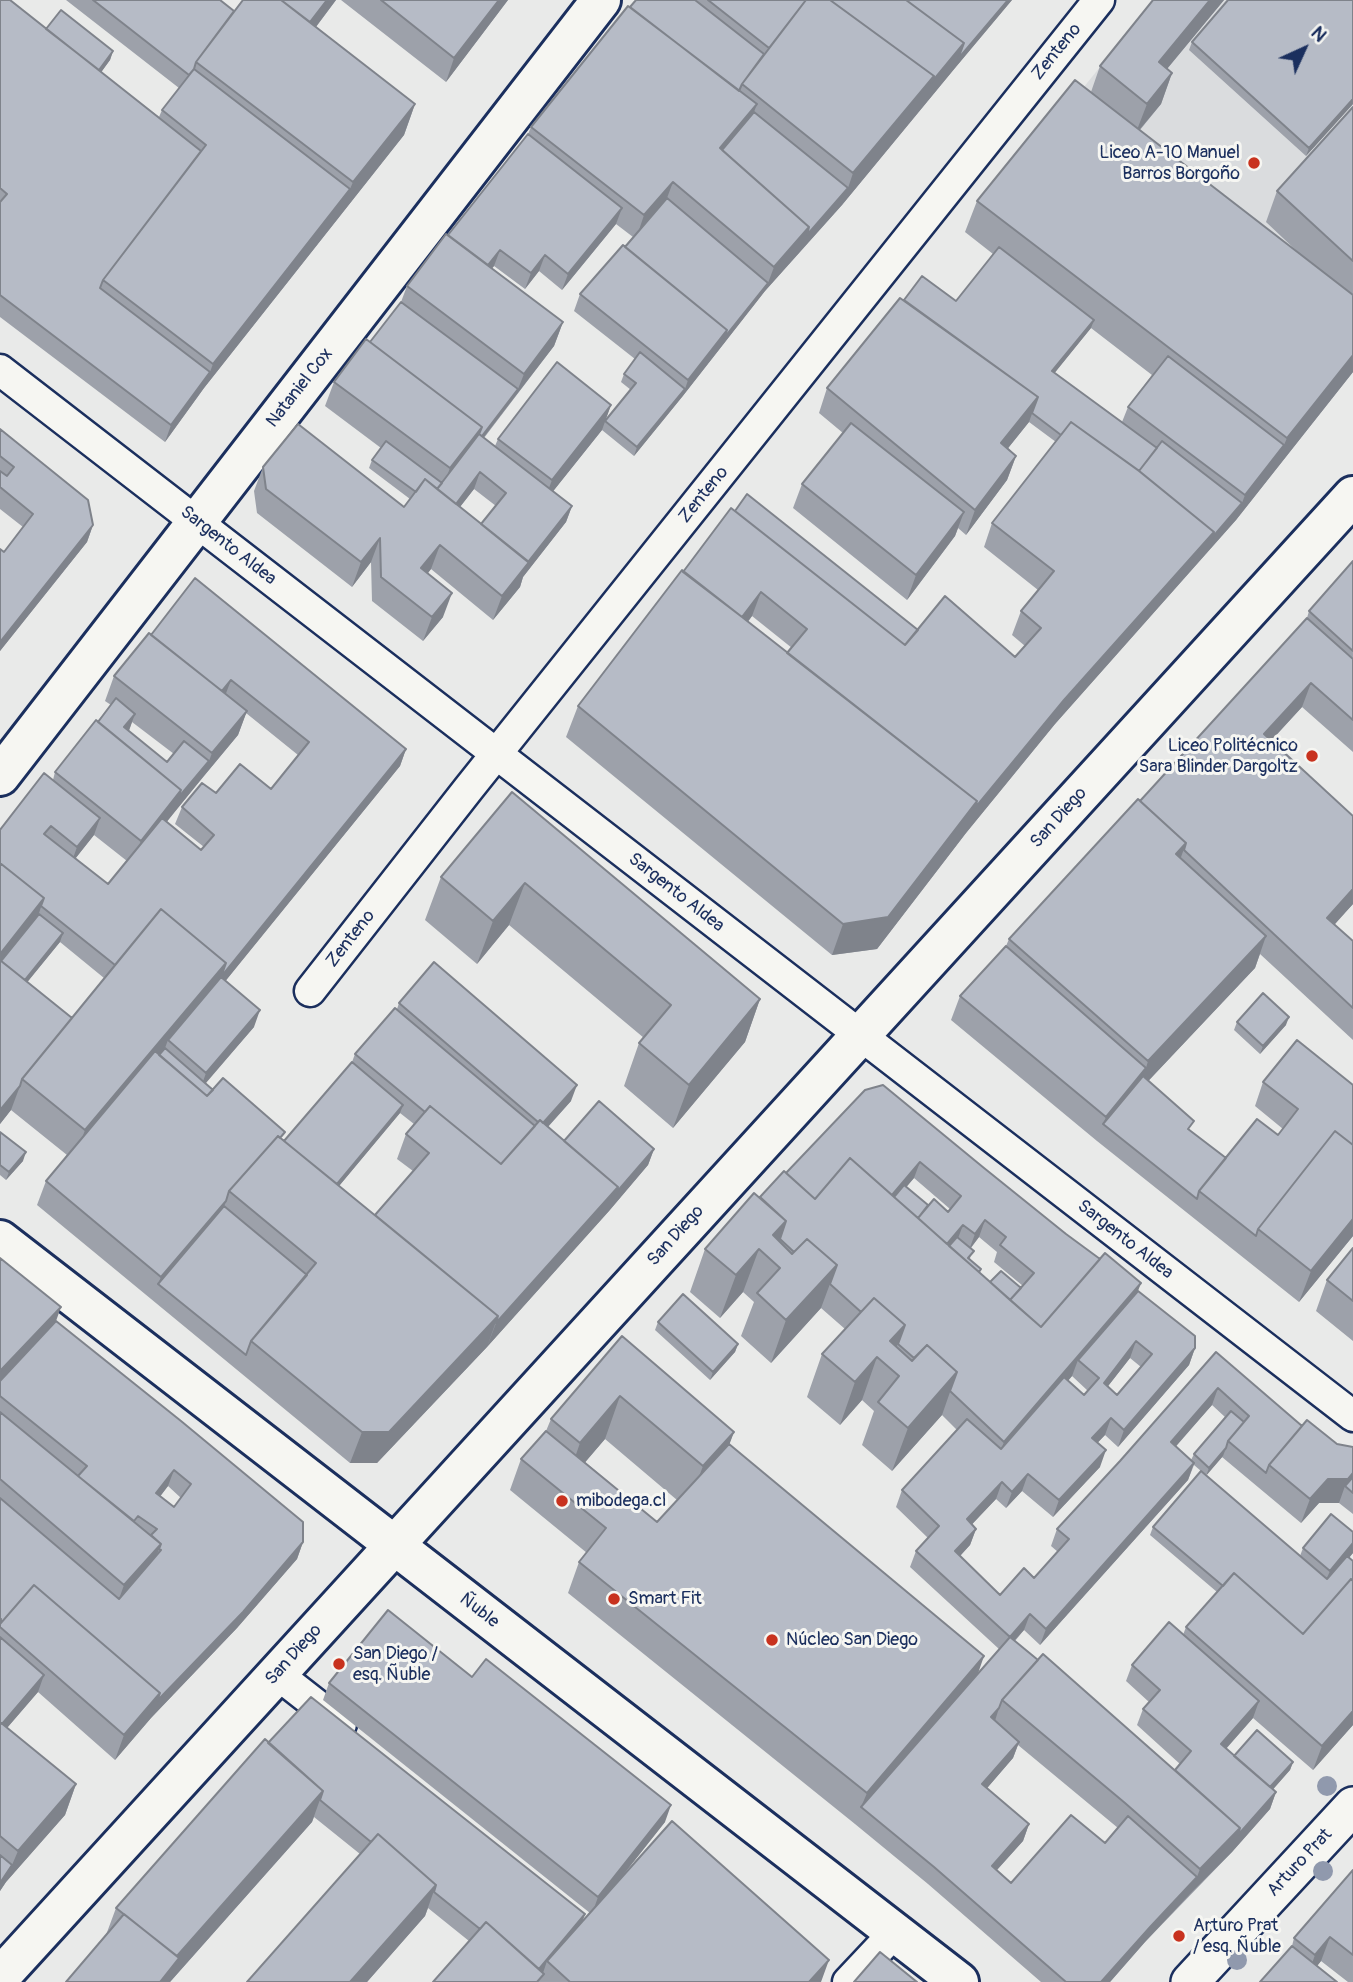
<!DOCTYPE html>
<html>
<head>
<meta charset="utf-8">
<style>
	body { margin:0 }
	#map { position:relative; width:1353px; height:1982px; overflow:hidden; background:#e9eae9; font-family:Pangolin,sans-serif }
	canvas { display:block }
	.north { position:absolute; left:1269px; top:14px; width:70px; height:70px; -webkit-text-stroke:5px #f6f6f2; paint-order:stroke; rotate:45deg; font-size:19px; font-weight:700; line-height:28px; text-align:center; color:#1b2f5e }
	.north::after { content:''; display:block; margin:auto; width:24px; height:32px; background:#1b2f5e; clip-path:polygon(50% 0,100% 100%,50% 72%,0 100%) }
</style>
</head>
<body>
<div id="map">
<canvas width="1353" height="1982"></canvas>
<div class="north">N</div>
</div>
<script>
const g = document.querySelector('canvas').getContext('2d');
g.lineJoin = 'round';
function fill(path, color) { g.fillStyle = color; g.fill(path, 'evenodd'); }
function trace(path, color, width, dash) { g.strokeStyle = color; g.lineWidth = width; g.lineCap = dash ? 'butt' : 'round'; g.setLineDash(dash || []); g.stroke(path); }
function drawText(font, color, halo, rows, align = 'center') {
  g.font = font + ' Pangolin,sans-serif'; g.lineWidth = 6; g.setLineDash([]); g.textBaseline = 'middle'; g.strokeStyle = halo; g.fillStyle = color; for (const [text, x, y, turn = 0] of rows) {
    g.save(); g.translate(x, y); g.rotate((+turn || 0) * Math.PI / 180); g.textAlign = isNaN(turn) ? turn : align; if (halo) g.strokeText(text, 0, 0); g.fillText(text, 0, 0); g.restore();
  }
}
fill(new Path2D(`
	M 1154,0 L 1353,0 L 1353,316 L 1075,98 Z`), '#dadcde');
const minor = new Path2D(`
	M 0,370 L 1353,1416
	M 310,991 L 469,788 L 1099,0
	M 277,1674 L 341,1724
	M 848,1982 L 895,1932`);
const tertiary = new Path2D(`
	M 1190,1982 L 1353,1806`);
const secondary = new Path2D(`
	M 0,1240 L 959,1982`);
const primary = new Path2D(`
	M 0,776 L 601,0
	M 0,1977 L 1353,496`);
trace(minor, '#1b2f5e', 35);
trace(tertiary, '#1b2f5e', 42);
trace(secondary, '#1b2f5e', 44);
trace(primary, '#1b2f5e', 44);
trace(minor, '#f6f6f2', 30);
trace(tertiary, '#f6f6f2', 37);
trace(secondary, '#f6f6f2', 38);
trace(primary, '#f6f6f2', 38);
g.fillStyle = '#9099ad';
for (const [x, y] of [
	[1327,1786],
	[1323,1871],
	[1237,1960]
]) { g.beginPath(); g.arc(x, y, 10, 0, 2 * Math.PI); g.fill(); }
fill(new Path2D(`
	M 0,0 L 46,29 L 113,51 L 110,60 L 101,72 L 159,117 L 162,110 L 179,88 L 66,0 L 220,0 L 234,11 L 243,0 L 336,0 L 316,27 L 415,104 L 404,135 L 204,388 L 165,442 L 0,317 Z
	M 341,0 L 508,0 L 446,82 Z
	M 636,0 L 1012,0 L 955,68 L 842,205 L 765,291 L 682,397 L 634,456 L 602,430 L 553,491 L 572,506 L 566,522 L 523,577 L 520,587 L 493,620 L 431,569 L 428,573 L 443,617 L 423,641 L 372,601 L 371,562 L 352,587 L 257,513 L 254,491 L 263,467 L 404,507 L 410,499 L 369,468 L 372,460 L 381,448 L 325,406 L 334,382 L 370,342 L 401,302 L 407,286 L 528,134 L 531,127 ZM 616,224 L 633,237 L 580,294 L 574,311 L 635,359 L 624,374 L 621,382 L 631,390 L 605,421 L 611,405 L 498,439 L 495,446 L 484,438 L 554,346 L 563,322 L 492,268 L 494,266 L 525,289 L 539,271 L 562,290 ZM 474,489 L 496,506 L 481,524 L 460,507 Z
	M 1153,0 L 1224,0 L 1167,69 L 1172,73 L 1161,104 L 1140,130 L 1301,255 L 1266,222 L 1277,191 L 1353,107 L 1353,372 L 1236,520 L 1055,724 L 966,833 L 877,949 L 832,955 L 566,737 L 578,706 L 683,572 L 735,511 L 918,630 L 1015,657 L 1025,646 L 1012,635 L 1021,611 L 1038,590 L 984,547 L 992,523 L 1056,442 L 1029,422 L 1008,448 L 1016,456 L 1007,480 L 966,535 L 958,528 L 955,536 L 907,600 L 793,508 L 802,484 L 843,433 L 819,413 L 827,388 L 904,300 L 956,301 L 993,254 L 965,232 L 977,201 L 1091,92 L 1100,66 ZM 1091,328 L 1152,375 L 1128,407 L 1122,422 L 1054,373 ZM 752,616 L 792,648 L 787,653 L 748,622 Z
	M 1192,42 L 1353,104 L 1306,156 L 1189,50 Z
	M 0,429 L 93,525 L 87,542 L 0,651 L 0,549 L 4,552 L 23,527 L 0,509 Z
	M 1353,561 L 1353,752 L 1302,707 L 1271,741 L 1353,904 L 1334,924 L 1353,941 L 1353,1040 L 1260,954 L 1255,968 L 1148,1081 L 1191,1131 L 1226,1158 L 1278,1135 L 1283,1129 L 1255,1106 L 1263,1082 L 1297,1040 L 1353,1236 L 1299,1302 L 1097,1141 L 951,1020 L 960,996 L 1006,946 L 1009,939 L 1140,801 L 1307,618 L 1309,611 Z
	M 149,633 L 406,749 L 400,766 L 225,981 L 254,1027 L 205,1083 L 284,1141 L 352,1062 L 355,1054 L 397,1009 L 399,1003 L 571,1101 L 548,1127 L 564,1141 L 654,1149 L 648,1165 L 609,1211 L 487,1347 L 377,1463 L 350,1463 L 37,1205 L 46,1181 L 67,1155 L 11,1110 L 0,1124 L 0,830 L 53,780 L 55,772 L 111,705 L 105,701 L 114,676 ZM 246,713 L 298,755 L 271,789 L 216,793 L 182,807 L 175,824 L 204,847 L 201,850 L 166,822 L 238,735 ZM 132,722 L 174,754 L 167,762 L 129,731 ZM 94,835 L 127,861 L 108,884 L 75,859 ZM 60,942 L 104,978 L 72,1018 L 27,982 ZM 400,1113 L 414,1124 L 406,1134 L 397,1159 L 413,1171 L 375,1215 L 339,1186 Z
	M 512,792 L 760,999 L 745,1042 L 673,1128 L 624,1086 L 639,1043 L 644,1038 L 509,925 L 477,964 L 425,920 L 441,877 Z
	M 1237,1022 L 1286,1025 L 1260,1054 L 1234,1030 Z
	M 865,1090 L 984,1168 L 1138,1291 L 1195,1348 L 1189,1365 L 1118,1447 L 1105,1435 L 1097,1443 L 1100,1467 L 1053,1517 L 1022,1491 L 1006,1508 L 996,1499 L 972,1524 L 976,1529 L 970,1545 L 960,1556 L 1000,1595 L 1034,1578 L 1058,1552 L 1051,1546 L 1057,1529 L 1120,1461 L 1216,1352 L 1302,1426 L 1337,1444 L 1353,1447 L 1353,1514 L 1339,1503 L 1319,1503 L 1301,1523 L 1222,1457 L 1223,1456 L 1206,1475 L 1300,1556 L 1303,1548 L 1353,1553 L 1349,1558 L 1353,1725 L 1313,1770 L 1253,1718 L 1226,1749 L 1234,1756 L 1293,1762 L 1290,1770 L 1273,1789 L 1276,1792 L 1270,1809 L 1232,1852 L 1145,1942 L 1110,1982 L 1041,1982 L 928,1884 L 855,1824 L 568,1593 L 579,1562 L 587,1553 L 510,1490 L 521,1459 L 546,1431 L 551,1419 L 622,1336 L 734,1432 L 729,1444 L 978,1673 L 999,1649 L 910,1567 L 916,1551 L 928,1538 L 896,1507 L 902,1490 L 957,1430 L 942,1415 L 892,1471 L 862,1445 L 874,1411 L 862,1400 L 840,1425 L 807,1397 L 822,1354 L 845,1329 L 821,1308 L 771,1363 L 741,1336 L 754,1302 L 743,1292 L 720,1318 L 690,1292 L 705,1249 L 786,1173 ZM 914,1178 L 950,1209 L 948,1212 L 928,1205 L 906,1187 ZM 979,1237 L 997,1252 L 994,1262 L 1023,1286 L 1021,1288 L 990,1282 L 980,1273 L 970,1260 L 971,1248 ZM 1130,1358 L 1141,1367 L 1117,1395 L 1108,1386 ZM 1072,1376 L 1088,1391 L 1084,1395 L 1068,1381 ZM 1212,1405 L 1225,1417 L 1194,1454 L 1191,1460 L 1175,1446 ZM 605,1439 L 677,1500 L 657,1522 L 585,1462 ZM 1194,1465 L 1201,1471 L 1153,1527 L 1150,1535 L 1217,1592 L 1186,1627 L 1183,1635 L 1132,1665 L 1126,1681 L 1149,1702 L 1143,1709 L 1137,1725 L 1180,1764 L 1175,1770 L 1015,1641 L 1024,1630 L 1040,1645 L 1188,1480 ZM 1018,1745 L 1118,1828 L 1105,1843 L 1011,1883 L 997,1870 L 1023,1841 L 1029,1824 L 987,1788 L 1013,1758 Z
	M 0,1132 L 23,1161 L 6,1180 L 0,1175 Z
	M 1353,1248 L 1353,1341 L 1316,1311 L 1327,1280 Z
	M 0,1258 L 56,1321 L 303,1542 L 297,1559 L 237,1628 L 151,1718 L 115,1760 L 38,1692 L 7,1728 L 76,1784 L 65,1815 L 6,1882 L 0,1891 ZM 168,1486 L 181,1498 L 174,1507 L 160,1496 Z
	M 658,1322 L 738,1344 L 735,1352 L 710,1380 L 655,1330 Z
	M 472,1677 L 665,1822 L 613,1888 L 821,1982 L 433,1982 L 469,1941 L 428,1908 L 425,1916 L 367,1982 L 247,1982 L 360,1854 L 314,1817 L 312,1822 L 170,1982 L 106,1935 L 116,1908 L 268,1743 L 585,1914 L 582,1922 L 590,1913 L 323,1700 L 329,1683 Z
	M 1353,1870 L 1353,1982 L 1348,1982 L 1321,1961 L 1317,1966 L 1292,1946 L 1294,1938 Z`), '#9da1aa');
fill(new Path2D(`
	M 327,0 L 336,0 L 297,52 L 306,28 Z
	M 499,0 L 508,0 L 446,82 L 454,58 Z
	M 1008,0 L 1012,0 L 955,68 L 842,205 L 765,291 L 682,397 L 634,456 L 637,447 L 685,389 L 688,380 L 727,330 L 768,283 L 774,267 L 809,227 L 848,188 L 853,173 L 934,76 L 964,43 Z
	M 1210,0 L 1224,0 L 1147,93 L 1159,62 Z
	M 113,51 L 110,60 L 92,85 L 95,77 Z
	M 1172,73 L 1161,104 L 1135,135 L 1147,104 Z
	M 1353,99 L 1353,104 L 1306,156 L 1309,148 Z
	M 415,104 L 404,135 L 204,388 L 165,442 L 171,425 L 210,372 L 213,364 L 350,189 L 353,182 Z
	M 757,104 L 748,128 L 718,156 L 720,148 Z
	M 673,182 L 664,206 L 636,239 L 644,215 Z
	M 622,208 L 616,224 L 562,290 L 568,274 Z
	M 500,250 L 494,266 L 477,288 L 483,271 Z
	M 545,255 L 539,271 L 525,289 L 531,273 Z
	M 1094,320 L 1091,328 L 1049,380 L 1052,371 Z
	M 563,322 L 554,346 L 437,498 L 444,484 L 450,468 L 482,427 L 518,389 L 524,374 Z
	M 1353,355 L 1353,372 L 1236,520 L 1055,724 L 966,833 L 877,949 L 832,955 L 843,924 L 977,801 L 1064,700 L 1214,532 L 1242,503 L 1245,495 L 1284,445 L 1287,438 Z
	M 1038,397 L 1029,422 L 993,467 L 1001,443 Z
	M 611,405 L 602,430 L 543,504 L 552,480 Z
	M 1016,456 L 1007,480 L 966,535 L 975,510 Z
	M 480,472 L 474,489 L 445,526 L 451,509 Z
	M 572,506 L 566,522 L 523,577 L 520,587 L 493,620 L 502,596 Z
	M 964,512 L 955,536 L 907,600 L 916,575 Z
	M 93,525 L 87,542 L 0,651 L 0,642 Z
	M 380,538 L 371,562 L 352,587 L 361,562 Z
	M 440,545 L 431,569 L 413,592 L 421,568 Z
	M 761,592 L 752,616 L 728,647 L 737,623 Z
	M 452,593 L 443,617 L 423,641 L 432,617 Z
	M 231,680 L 225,696 L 216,697 Z
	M 1311,683 L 1302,707 L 1255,758 L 1264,734 Z
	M 247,711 L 238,735 L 203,777 L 212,753 Z
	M 135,714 L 129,730 L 118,744 L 124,727 Z
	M 406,749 L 400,766 L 215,994 L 221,977 Z
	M 209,761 L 203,777 L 132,865 L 141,841 L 181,790 Z
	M 100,818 L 94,835 L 71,864 L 77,847 Z
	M 1186,843 L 1175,874 L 1176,854 Z
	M 525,883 L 509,925 L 477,964 L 493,921 Z
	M 1353,889 L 1353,904 L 1319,942 L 1327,918 Z
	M 44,898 L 36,922 L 0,967 L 0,954 Z
	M 63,933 L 60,942 L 12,1001 L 15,992 Z
	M 1266,936 L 1255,968 L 1137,1093 L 1103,1124 L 1106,1117 L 1146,1068 L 1148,1061 Z
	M 226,963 L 215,994 L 168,1040 L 162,1056 L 74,1161 L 85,1130 Z
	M 760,999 L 745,1042 L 673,1128 L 689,1085 Z
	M 260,1010 L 254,1027 L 200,1090 L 206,1073 Z
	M 1289,1017 L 1286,1025 L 1260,1054 L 1263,1046 Z
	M 577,1085 L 571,1101 L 535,1141 L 541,1125 Z
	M 20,1086 L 11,1110 L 0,1124 L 0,1110 Z
	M 403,1105 L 400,1113 L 319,1210 L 322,1201 Z
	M 654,1149 L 648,1165 L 609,1211 L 487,1347 L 496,1323 L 618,1187 Z
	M 26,1152 L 23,1161 L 6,1180 L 9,1172 Z
	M 920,1162 L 914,1178 L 887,1210 L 887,1200 Z
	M 226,1201 L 218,1223 L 158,1284 L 161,1277 Z
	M 1353,1219 L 1353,1236 L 1299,1302 L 1311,1271 Z
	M 985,1220 L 979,1237 L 969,1250 L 975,1234 Z
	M 786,1221 L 772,1261 L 773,1235 Z
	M 963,1225 L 957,1241 L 944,1249 Z
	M 759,1249 L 743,1292 L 720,1318 L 736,1275 Z
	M 837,1265 L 821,1308 L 771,1363 L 786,1320 Z
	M 1141,1283 L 1132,1307 L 1078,1360 L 1072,1376 L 995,1466 L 1004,1442 Z
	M 61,1307 L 50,1338 L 0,1390 L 0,1371 Z
	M 498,1316 L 487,1347 L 377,1463 L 350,1463 L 362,1432 Z
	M 905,1325 L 889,1367 L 890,1341 Z
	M 1136,1341 L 1130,1358 L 1098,1399 L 1104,1383 Z
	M 738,1344 L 735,1352 L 710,1380 L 713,1372 Z
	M 1195,1348 L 1189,1365 L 1118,1447 L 1124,1430 Z
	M 877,1357 L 862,1400 L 840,1425 L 855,1382 Z
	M 957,1372 L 942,1415 L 892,1471 L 908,1428 Z
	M 1218,1388 L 1212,1405 L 1165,1459 L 1171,1442 Z
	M 620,1396 L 605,1439 L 565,1486 L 580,1443 Z
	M 1111,1418 L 1105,1435 L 1086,1455 L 1092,1438 Z
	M 734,1432 L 718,1475 L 687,1509 L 703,1466 Z
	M 1226,1448 L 1223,1456 L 1206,1476 L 1209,1468 Z
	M 1106,1450 L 1100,1467 L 1053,1517 L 1059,1500 Z
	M 1194,1463 L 1188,1480 L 1040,1645 L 1046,1629 Z
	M 174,1470 L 168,1486 L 150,1510 L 156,1493 Z
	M 1353,1473 L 1353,1487 L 1345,1486 L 1339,1503 L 1319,1503 L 1301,1523 L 1310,1499 L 1328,1479 Z
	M 1028,1474 L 1022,1491 L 1006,1508 L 1012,1492 Z
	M 1002,1482 L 996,1499 L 961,1536 L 967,1519 Z
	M 976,1529 L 970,1545 L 949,1568 L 955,1551 Z
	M 303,1542 L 297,1559 L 237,1628 L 151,1718 L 115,1760 L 124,1735 L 160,1693 Z
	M 1353,1543 L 1353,1553 L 1323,1587 L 1330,1571 Z
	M 161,1544 L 149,1575 L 113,1616 L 124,1585 Z
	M 1030,1614 L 1024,1630 L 1003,1653 L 1010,1637 Z
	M 984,1656 L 973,1688 L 861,1807 L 867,1793 Z
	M 44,1675 L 38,1692 L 0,1736 L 0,1726 Z
	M 1259,1701 L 1253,1718 L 1215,1761 L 1221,1744 Z
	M 999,1708 L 994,1724 L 991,1717 Z
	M 1353,1711 L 1353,1725 L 1313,1770 L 1322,1746 Z
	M 1019,1742 L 1013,1758 L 976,1801 L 982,1784 Z
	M 1293,1762 L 1290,1770 L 1262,1802 L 1265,1793 Z
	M 76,1784 L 65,1815 L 6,1882 L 0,1891 L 0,1883 L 12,1865 L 18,1851 Z
	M 323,1791 L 312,1822 L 170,1982 L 160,1982 L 174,1959 Z
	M 1276,1792 L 1270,1809 L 1232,1852 L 1191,1893 L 1200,1869 Z
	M 671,1805 L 665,1822 L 592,1914 L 598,1897 Z
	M 1029,1824 L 1023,1841 L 986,1882 L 992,1866 Z
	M 1197,1877 L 1191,1893 L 1145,1942 L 1110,1982 L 1101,1982 L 1151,1926 Z
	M 436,1885 L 425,1916 L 367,1982 L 350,1982 Z
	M 585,1914 L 579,1931 L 547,1961 L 543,1973 L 535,1973 Z
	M 1330,1937 L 1321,1961 L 1306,1980 L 1315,1955 Z
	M 829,1960 L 821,1982 L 809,1982 Z`), '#7f838b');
const building = new Path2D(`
	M 0,0 L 10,0 L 201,151 L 103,280 L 100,288 L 210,372 L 171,425 L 0,295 L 0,202 L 7,194 L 0,188 Z
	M 93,0 L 220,0 L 234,11 L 196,62 L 194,69 L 189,75 Z
	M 243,0 L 281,0 L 415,104 L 353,182 L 196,62 Z
	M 281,0 L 327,0 L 310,22 Z
	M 381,0 L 499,0 L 454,58 Z
	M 636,0 L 695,0 L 764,54 L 742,84 L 739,91 L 630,7 Z
	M 708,0 L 806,0 L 769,48 Z
	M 806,0 L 830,0 L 934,76 L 853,173 L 742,84 Z
	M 830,0 L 906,0 L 964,43 L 931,83 L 934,76 Z
	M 906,0 L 1008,0 L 958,59 L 964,43 Z
	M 1153,0 L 1210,0 L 1159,62 L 1172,73 L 1147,104 L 1100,66 Z
	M 1228,0 L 1353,0 L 1353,99 L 1309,148 L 1192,42 Z
	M 628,6 L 757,104 L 720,148 L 809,227 L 774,267 L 673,182 L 644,215 L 531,127 Z
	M 61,10 L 113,51 L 99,70 L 46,29 Z
	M 194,69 L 350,189 L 213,364 L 103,280 L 206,145 L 162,110 Z
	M 1075,80 L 1353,295 L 1353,355 L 1287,438 L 977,201 Z
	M 1353,107 L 1353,261 L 1277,191 Z
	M 754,112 L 848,188 L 807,235 L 809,227 L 722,150 Z
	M 528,134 L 622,208 L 568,274 L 545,255 L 531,273 L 500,250 L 488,265 L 448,235 Z
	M 667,198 L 768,283 L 724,338 L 727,330 L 625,247 Z
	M 446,234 L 563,322 L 524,374 L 407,286 Z
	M 623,245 L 727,330 L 688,380 L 580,294 Z
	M 999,247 L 1094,320 L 1052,371 L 1157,448 L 1139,471 L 1071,422 L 1061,435 L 1032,413 L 1038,397 L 904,300 L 922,276 L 956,301 Z
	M 900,298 L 1038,397 L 1001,443 L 1016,456 L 975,510 L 827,388 Z
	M 401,302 L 518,389 L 482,436 L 479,434 L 482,427 L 370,342 Z
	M 366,339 L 482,427 L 450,468 L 334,382 Z
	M 640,352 L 685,389 L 637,447 L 605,421 L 636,383 L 624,374 Z
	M 1168,356 L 1284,445 L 1245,495 L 1128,407 Z
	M 557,362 L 611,405 L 552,480 L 498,439 Z
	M 1071,422 L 1138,470 L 1214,532 L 1064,700 L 975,808 L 977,801 L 787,653 L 807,629 L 761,592 L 742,617 L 683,572 L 731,508 L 905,645 L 945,596 L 1015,657 L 1041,628 L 1021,611 L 1054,571 L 992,523 Z
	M 851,423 L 964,512 L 916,575 L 802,484 Z
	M 298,424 L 404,507 L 425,479 L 529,562 L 502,596 L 440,545 L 421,568 L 452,593 L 432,617 L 381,577 L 380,538 L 361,562 L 266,489 L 263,467 Z
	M 0,429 L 88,500 L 93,525 L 0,642 L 0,549 L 4,552 L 33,514 L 0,487 L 0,471 L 7,476 L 14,467 L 0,456 Z
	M 479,434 L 572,506 L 528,562 L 481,524 L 506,493 L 480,472 L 456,504 L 437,489 Z
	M 386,441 L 442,483 L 437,489 L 425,479 L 416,492 L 372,460 Z
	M 1162,441 L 1242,503 L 1211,539 L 1214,532 L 1139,471 Z
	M 747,494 L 918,630 L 905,645 L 735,511 Z
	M 1353,561 L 1353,651 L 1309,611 Z
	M 682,570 L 977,801 L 888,917 L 843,924 L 578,706 Z
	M 195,578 L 406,749 L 221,977 L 226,963 L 161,909 L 115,965 L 41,906 L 44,898 L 0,863 L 0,830 L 44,773 L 100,818 L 77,847 L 51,826 L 44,834 L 108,884 L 162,818 L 201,850 L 214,835 L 182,807 L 202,783 L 216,793 L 240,764 L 271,789 L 309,742 L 231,680 L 222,691 L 151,635 Z
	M 1307,618 L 1353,659 L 1353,720 L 1311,683 L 1264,734 L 1353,816 L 1353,889 L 1327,918 L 1353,941 L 1353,1008 L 1184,850 L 1186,843 L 1140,801 Z
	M 149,633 L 247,711 L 212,753 L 114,676 Z
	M 116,698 L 135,714 L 124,727 L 167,762 L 184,741 L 209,761 L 178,798 L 181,790 L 98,722 Z
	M 96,720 L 181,790 L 141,841 L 55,772 Z
	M 512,792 L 760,999 L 689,1085 L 639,1043 L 671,1005 L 525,883 L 493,921 L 441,877 Z
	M 1138,799 L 1186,843 L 1176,854 L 1266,936 L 1148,1061 L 1009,939 Z
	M 0,863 L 44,898 L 0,954 Z
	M 161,909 L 226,963 L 85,1130 L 22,1079 Z
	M 39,914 L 63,933 L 25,980 L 1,961 Z
	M 1006,946 L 1146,1068 L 1106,1117 L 960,996 Z
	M 0,960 L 72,1018 L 22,1079 L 20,1086 L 0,1110 Z
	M 434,962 L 577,1085 L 543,1123 L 540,1120 L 538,1122 L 399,1003 Z
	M 221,977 L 260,1010 L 206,1073 L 168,1040 Z
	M 1263,993 L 1289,1017 L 1263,1046 L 1237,1022 Z
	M 395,1008 L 535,1126 L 501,1164 L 430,1106 L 425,1112 L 355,1054 Z
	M 1297,1040 L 1353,1085 L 1353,1145 L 1335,1131 L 1258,1229 L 1256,1236 L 1199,1191 L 1257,1119 L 1278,1135 L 1298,1109 L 1263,1082 Z
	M 165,1048 L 213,1090 L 207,1096 L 159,1055 Z
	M 155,1051 L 207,1096 L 223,1078 L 285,1132 L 280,1138 L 278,1136 L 229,1191 L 226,1201 L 161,1277 L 46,1181 Z
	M 352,1062 L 403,1105 L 337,1184 L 284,1141 Z
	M 1143,1076 L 1194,1121 L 1188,1129 L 1226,1158 L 1199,1191 L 1197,1199 L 1103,1124 Z
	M 883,1085 L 984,1168 L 1066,1234 L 1100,1259 L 1041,1327 L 1010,1300 L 1034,1273 L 1000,1245 L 1006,1237 L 985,1220 L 975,1234 L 963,1225 L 947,1244 L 918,1218 L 934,1199 L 948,1212 L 961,1196 L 920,1162 L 892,1195 L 850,1158 L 815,1199 L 786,1173 L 865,1090 Z
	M 599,1101 L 654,1149 L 615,1194 L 618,1187 L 564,1141 Z
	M 430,1106 L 501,1164 L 540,1120 L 618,1187 L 496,1323 L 498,1316 L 375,1215 L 429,1153 L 406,1134 Z
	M 1335,1131 L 1353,1145 L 1353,1219 L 1311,1271 L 1258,1229 Z
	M 0,1132 L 26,1152 L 9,1172 L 0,1165 Z
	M 278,1136 L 498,1316 L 389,1432 L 362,1432 L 251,1341 L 316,1263 L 229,1191 Z
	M 850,1158 L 1041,1327 L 1105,1253 L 1141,1283 L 1004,1442 L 950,1391 L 957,1372 L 927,1345 L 914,1358 L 898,1344 L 905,1325 L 874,1298 L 861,1312 L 830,1284 L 837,1265 L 807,1239 L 794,1252 L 780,1239 L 786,1221 L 760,1197 L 784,1171 L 815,1199 Z
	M 904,1185 L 928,1205 L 918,1218 L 894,1197 Z
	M 754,1193 L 786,1221 L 773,1235 L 792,1254 L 807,1239 L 837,1265 L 786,1320 L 757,1293 L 780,1268 L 759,1249 L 736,1275 L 705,1249 Z
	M 224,1206 L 307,1275 L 251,1341 L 246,1355 L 158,1284 Z
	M 957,1237 L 974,1251 L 968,1258 L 981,1269 L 979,1272 L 949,1246 Z
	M 1353,1248 L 1353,1301 L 1327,1280 Z
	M 0,1258 L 61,1307 L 0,1371 Z
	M 1001,1271 L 1021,1288 L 1010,1300 L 990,1282 Z
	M 1138,1291 L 1195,1336 L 1195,1348 L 1124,1430 L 1111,1418 L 1092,1438 L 1106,1450 L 1059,1500 L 1028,1474 L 1012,1492 L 1002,1482 L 967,1519 L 976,1529 L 955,1551 L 1000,1595 L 1024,1568 L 1034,1578 L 1069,1539 L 1057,1529 L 1120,1461 L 1216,1352 L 1302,1426 L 1269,1465 L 1266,1473 L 1228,1441 L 1249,1416 L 1218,1388 L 1171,1442 L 1194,1463 L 1046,1629 L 1030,1614 L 1010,1637 L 916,1551 L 939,1526 L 902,1490 L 967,1419 L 1001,1449 L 1064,1377 L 1084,1395 L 1099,1378 L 1078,1360 ZM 1136,1341 L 1152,1354 L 1117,1395 L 1104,1383 Z
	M 683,1294 L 738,1344 L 713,1372 L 658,1322 Z
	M 874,1298 L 905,1325 L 890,1341 L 912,1361 L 927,1345 L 957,1372 L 908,1428 L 878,1402 L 899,1376 L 877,1357 L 855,1382 L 822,1354 Z
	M 56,1321 L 181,1421 L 303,1522 L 303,1542 L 243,1612 L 157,1701 L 160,1693 L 34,1585 L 0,1624 L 1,1619 L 0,1618 L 0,1498 L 119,1599 L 161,1550 L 159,1549 L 161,1544 L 151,1535 L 157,1529 L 138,1516 L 134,1521 L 78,1476 L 87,1466 L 0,1396 L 0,1381 ZM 174,1470 L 191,1484 L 174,1507 L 156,1493 Z
	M 622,1336 L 734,1432 L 703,1466 L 620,1396 L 580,1443 L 551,1419 Z
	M 1231,1411 L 1244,1422 L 1228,1441 L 1226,1448 L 1209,1468 L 1194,1454 Z
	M 0,1412 L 161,1544 L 124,1585 L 0,1479 Z
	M 1307,1420 L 1337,1444 L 1353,1447 L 1353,1473 L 1348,1479 L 1328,1479 L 1310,1499 L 1269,1465 Z
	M 546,1431 L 657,1522 L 729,1444 L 984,1656 L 867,1793 L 579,1562 L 606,1528 L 521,1459 Z
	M 1201,1471 L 1327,1579 L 1347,1556 L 1353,1561 L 1353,1581 L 1351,1579 L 1303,1634 L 1234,1573 L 1223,1586 L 1153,1527 Z
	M 1353,1477 L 1353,1493 L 1345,1486 Z
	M 1331,1514 L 1353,1532 L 1353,1543 L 1330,1571 L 1303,1548 Z
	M 1234,1573 L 1303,1634 L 1351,1579 L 1353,1581 L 1353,1711 L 1322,1746 L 1186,1627 Z
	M 34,1585 L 160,1693 L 124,1735 L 0,1627 L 0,1624 Z
	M 388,1610 L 472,1677 L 486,1659 L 671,1805 L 598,1897 L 329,1683 Z
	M 1169,1622 L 1259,1701 L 1221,1744 L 1276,1792 L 1238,1835 L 1240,1828 L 1175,1770 L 1191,1751 L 1143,1709 L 1160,1690 L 1132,1665 Z
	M 0,1637 L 44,1675 L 2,1724 L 0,1722 Z
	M 1010,1637 L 1038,1660 L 1002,1700 L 999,1708 L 991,1717 L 1019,1742 L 982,1784 L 1029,1824 L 992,1866 L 1011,1883 L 1071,1815 L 1105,1843 L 1128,1816 L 1197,1877 L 1151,1926 L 1101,1982 L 1066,1982 L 934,1867 L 861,1807 Z
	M 1043,1654 L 1240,1828 L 1200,1869 L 1125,1803 L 1002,1700 Z
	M 311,1697 L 585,1914 L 539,1969 L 486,1922 L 480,1929 L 434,1892 L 436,1885 L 378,1834 L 371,1842 L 320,1800 L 323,1791 L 268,1743 Z
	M 0,1722 L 76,1784 L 18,1851 L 0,1836 Z
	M 1257,1730 L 1293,1762 L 1270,1787 L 1234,1756 Z
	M 265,1739 L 323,1791 L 177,1956 L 116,1908 Z
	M 672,1821 L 829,1960 L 809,1982 L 570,1982 L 547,1961 Z
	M 378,1834 L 436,1885 L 350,1982 L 247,1982 Z
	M 0,1855 L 12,1865 L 0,1883 Z
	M 1353,1870 L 1353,1955 L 1330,1937 L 1315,1955 L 1294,1938 Z
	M 124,1914 L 179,1958 L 160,1982 L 66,1982 Z
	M 486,1922 L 544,1974 L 537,1982 L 433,1982 Z
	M 1292,1946 L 1337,1982 L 1260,1982 Z
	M 880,1952 L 917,1982 L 854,1982 Z`);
fill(building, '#b6bbc6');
trace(building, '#7f838b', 2);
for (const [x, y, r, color] of [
	[1254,163,7,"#c8321e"],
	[1312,756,7,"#c8321e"],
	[562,1501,7,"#c8321e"],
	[614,1599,7,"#c8321e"],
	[772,1640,7,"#c8321e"],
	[339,1664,7,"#c8321e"],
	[1179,1936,7,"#c8321e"]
]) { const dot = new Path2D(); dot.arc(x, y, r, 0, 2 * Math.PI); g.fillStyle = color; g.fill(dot); trace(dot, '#f6f6f2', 2.5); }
drawText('18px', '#1b2f5e', '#f6f6f2', [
	["Zenteno",1057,52,-51],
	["Nataniel Cox",300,388,-52],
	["Zenteno",704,495,-51],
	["Sargento Aldea",228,546,38],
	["San Diego",1059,818,-48],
	["Sargento Aldea",676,893,38],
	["Zenteno",351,939,-52],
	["San Diego",676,1236,-48],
	["Sargento Aldea",1125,1240,38],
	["Ñuble",479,1611,38],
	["San Diego",294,1655,-48],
	["Arturo Prat",1300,1863,-47]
]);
drawText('18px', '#1b2f5e', '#f6f6f2', [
	["Liceo A-10 Manuel",1240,153,"right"],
	["Barros Borgoño",1240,174,"right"],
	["Liceo Politécnico",1298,746,"right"],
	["Sara Blinder Dargoltz",1298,767,"right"],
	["mibodega.cl",576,1501],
	["Smart Fit",628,1599],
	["Núcleo San Diego",786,1640],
	["San Diego /",353,1654],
	["esq. Ñuble",353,1675],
	["Arturo Prat",1193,1926],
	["/ esq. Ñuble",1193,1947]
], 'left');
</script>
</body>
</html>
